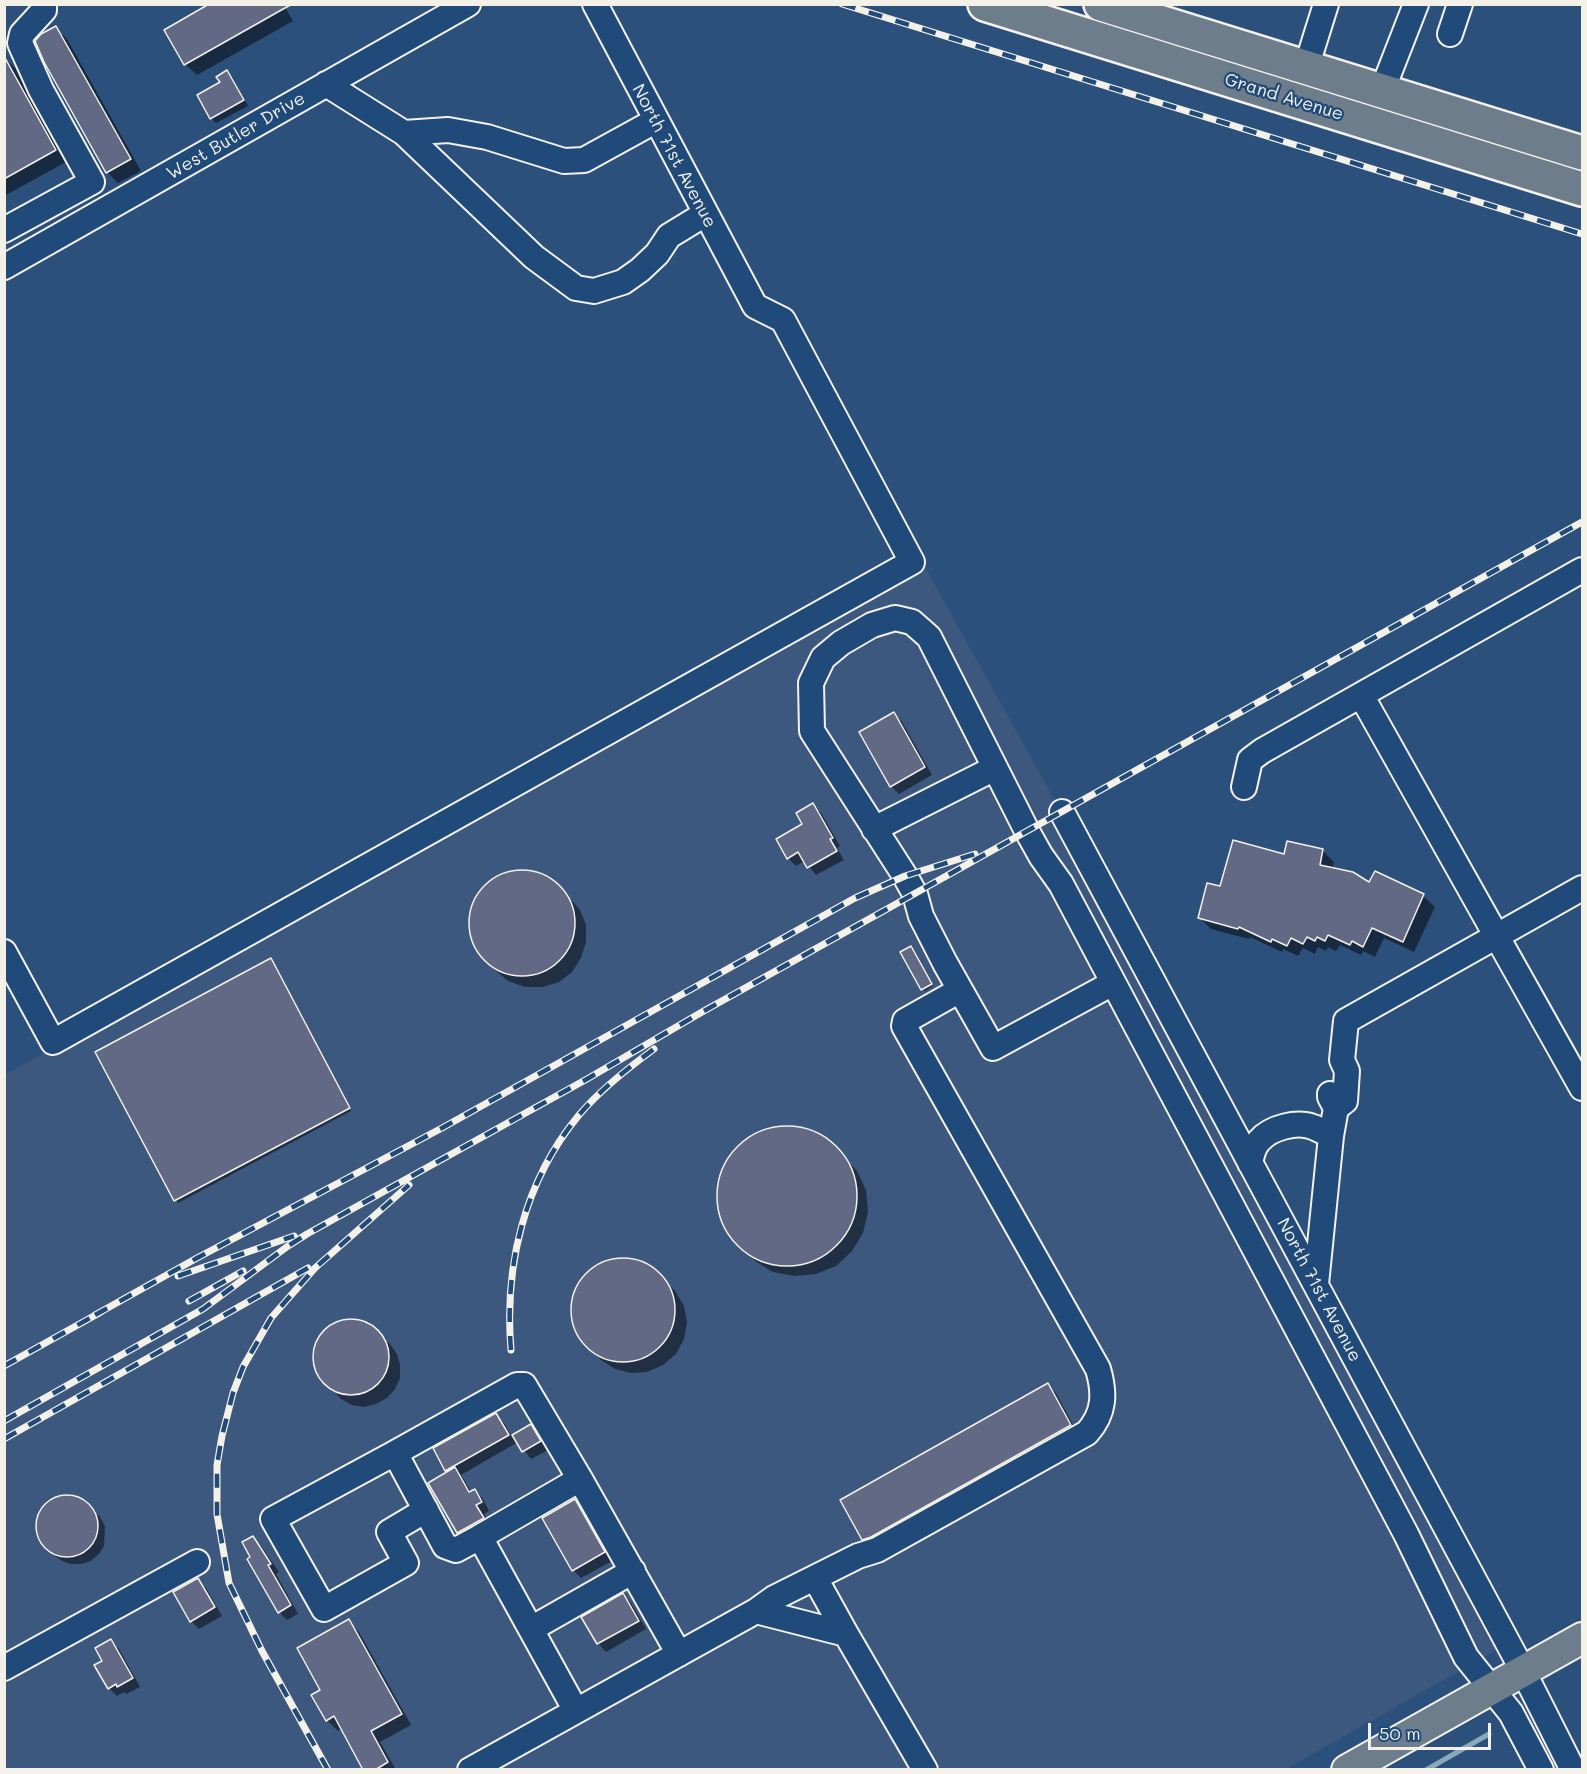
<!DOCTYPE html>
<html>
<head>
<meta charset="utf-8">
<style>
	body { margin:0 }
	#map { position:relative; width:1587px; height:1774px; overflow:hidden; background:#2c507c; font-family:Mali,sans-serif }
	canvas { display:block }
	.frame { position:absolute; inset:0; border:6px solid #f4f1e8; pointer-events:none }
	.scale { position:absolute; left:1368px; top:1723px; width:123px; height:27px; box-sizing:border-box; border:3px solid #f4f1e8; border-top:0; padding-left:8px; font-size:18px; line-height:21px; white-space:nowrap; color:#f4f1e8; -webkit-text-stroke:4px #1f4a7a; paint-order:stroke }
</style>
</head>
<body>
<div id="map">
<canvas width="1587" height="1774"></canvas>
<div class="frame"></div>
<div class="scale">50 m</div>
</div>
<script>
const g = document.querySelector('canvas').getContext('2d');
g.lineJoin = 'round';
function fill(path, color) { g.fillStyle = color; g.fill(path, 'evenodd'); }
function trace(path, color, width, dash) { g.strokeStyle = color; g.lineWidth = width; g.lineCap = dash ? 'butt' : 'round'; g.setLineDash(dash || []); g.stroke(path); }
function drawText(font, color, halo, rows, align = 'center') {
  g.font = font + ' Mali,sans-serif'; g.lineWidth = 4.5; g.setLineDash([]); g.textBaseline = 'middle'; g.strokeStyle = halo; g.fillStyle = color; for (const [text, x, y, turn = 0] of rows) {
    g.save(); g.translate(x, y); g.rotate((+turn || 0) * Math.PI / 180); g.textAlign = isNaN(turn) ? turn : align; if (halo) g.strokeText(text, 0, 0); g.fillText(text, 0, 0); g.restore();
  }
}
fill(new Path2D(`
	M 925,567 L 1073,833 L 1507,1644 L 1286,1769 L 5,1769 L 4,1075 Z`), '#3c587f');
fill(new Path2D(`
	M 283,4 L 293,21 L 197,75 L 185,64 Z
	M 56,28 L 67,39 L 141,171 L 118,183 L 107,172 Z
	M 4,58 L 15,68 L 66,162 L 4,196 Z
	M 227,72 L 232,77 L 248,106 L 216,123 L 211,118 L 222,83 Z
	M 894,714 L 902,722 L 932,775 L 899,794 L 891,786 Z
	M 813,805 L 821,813 L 840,846 L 837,848 L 844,860 L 816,875 L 805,861 L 796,866 L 788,858 Z
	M 1322,850 L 1334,862 L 1332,869 L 1370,884 L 1375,873 L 1423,896 L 1435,907 L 1414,952 L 1384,938 L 1375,957 L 1363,951 L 1361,955 L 1340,945 L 1336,951 L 1328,947 L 1326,951 L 1318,947 L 1315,954 L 1303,948 L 1298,956 L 1283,949 L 1282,952 L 1250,937 L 1249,939 L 1211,929 L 1200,918 L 1221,888 L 1285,856 Z
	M 526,871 L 543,875 L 557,884 L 580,910 L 586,925 L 586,942 L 581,958 L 572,972 L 559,982 L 543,987 L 525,987 L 508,981 L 495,970 L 483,958 L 473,943 L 470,925 L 472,908 L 480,892 L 494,880 L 510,873 Z
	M 912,950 L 933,986 L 925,991 L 923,989 Z
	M 273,962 L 351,1111 L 178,1203 L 97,1052 Z
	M 790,1127 L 812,1131 L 830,1142 L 857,1171 L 866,1190 L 868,1212 L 863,1233 L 852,1251 L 836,1266 L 816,1274 L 794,1276 L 773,1272 L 755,1261 L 729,1233 L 720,1213 L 718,1192 L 722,1171 L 733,1152 L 749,1138 L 769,1129 Z
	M 618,1260 L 635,1261 L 651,1267 L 675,1291 L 684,1306 L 687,1322 L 684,1339 L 676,1354 L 663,1365 L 647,1372 L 631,1373 L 615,1369 L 601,1360 L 578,1335 L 573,1319 L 573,1303 L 578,1287 L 588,1274 L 602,1264 Z
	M 344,1321 L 356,1321 L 368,1324 L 390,1344 L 397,1354 L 400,1365 L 400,1378 L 395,1389 L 387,1398 L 376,1404 L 364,1407 L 352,1405 L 341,1399 L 321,1378 L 316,1367 L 314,1355 L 317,1343 L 323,1333 L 333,1325 Z
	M 1047,1385 L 1056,1393 L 1078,1434 L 871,1547 L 863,1539 Z
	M 496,1415 L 504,1423 L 512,1437 L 531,1426 L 539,1435 L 548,1450 L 531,1459 L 518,1442 L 461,1475 L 472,1493 L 475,1491 L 483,1499 L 489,1511 L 484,1514 L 491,1527 L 466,1541 L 458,1532 L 430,1483 L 449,1473 L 446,1470 Z
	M 65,1496 L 74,1497 L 83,1501 L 100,1517 L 105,1526 L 104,1546 L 99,1554 L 91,1561 L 81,1564 L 71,1564 L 62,1561 L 54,1555 L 40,1538 L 37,1529 L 41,1511 L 47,1503 Z
	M 574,1500 L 583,1509 L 612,1561 L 581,1578 L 573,1570 Z
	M 253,1538 L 261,1546 L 279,1572 L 276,1574 L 298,1614 L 287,1620 L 279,1612 L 252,1558 Z
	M 198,1579 L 206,1588 L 222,1616 L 199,1629 L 191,1621 Z
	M 623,1595 L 631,1603 L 646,1629 L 606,1652 L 598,1643 Z
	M 348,1621 L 359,1632 L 411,1725 L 380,1742 L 396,1770 L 365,1770 L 343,1728 L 338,1731 L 327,1720 L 322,1690 Z
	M 111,1641 L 119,1649 L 140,1687 L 126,1694 L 124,1692 L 117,1696 L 109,1688 L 104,1661 Z`), '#0007');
trace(new Path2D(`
	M 1426,1770 L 1489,1734`), '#89a9ba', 5);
const building = new Path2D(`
	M 209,4 L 292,4 L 184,65 L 164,30 Z
	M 56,26 L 131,159 L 106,173 L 44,62 L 35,41 L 41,34 Z
	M 4,56 L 56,150 L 4,179 Z
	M 227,70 L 244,100 L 210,119 L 197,95 L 220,82 L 216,77 Z
	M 894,712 L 925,767 L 890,787 L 859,732 Z
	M 813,803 L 833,838 L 830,839 L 837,851 L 807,868 L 798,852 L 787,859 L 776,839 L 802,824 L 796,813 Z
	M 1233,840 L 1284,854 L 1287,841 L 1323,849 L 1320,865 L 1353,872 L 1369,882 L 1375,871 L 1424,894 L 1403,942 L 1372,928 L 1363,947 L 1352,941 L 1350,945 L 1328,935 L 1325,941 L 1317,937 L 1315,941 L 1307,937 L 1303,944 L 1291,938 L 1287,946 L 1272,939 L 1271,942 L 1239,927 L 1238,929 L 1198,918 L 1207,883 L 1220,886 Z
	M469 923a53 53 0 1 1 106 0a53 53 0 1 1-106 0Z
	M 911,946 L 932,984 L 921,990 L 900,952 Z
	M 271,958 L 350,1108 L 174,1201 L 95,1052 Z
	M717 1196a70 70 0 1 1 140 0a70 70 0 1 1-140 0Z
	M571 1310a52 52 0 1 1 104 0a52 52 0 1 1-104 0Z
	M313 1357a38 38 0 1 1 76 0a38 38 0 1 1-76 0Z
	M 1048,1383 L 1071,1425 L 871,1537 L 862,1540 L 840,1500 Z
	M 496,1413 L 509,1435 L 445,1471 L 433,1448 Z
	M 531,1424 L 541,1441 L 522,1452 L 512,1435 Z
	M 455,1467 L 469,1492 L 475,1489 L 482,1502 L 476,1505 L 484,1518 L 457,1533 L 428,1483 Z
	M36 1526a31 31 0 1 1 62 0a31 31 0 1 1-62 0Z
	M 575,1499 L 605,1552 L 572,1571 L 542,1518 Z
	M 253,1536 L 271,1564 L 268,1565 L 291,1605 L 278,1613 L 247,1559 L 250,1557 L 242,1542 Z
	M 198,1578 L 215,1607 L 190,1622 L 173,1592 Z
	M 623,1593 L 639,1621 L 597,1644 L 581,1617 Z
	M 349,1619 L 402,1714 L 371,1731 L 388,1762 L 375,1770 L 363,1770 L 334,1716 L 326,1721 L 311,1695 L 320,1690 L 297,1648 Z
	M 111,1639 L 133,1678 L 117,1687 L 116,1684 L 108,1689 L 94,1665 L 102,1661 L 95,1648 Z`);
fill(building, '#626985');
trace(building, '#f4f1e8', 1.5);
const minor = new Path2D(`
	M 1450,34 L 1460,4
	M 1306,68 L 1326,4
	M 326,84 L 404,133 L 534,257 L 576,288 L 594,291 L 623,282 L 640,270 L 657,254 L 669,236 L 705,214
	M 1382,91 L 1416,4
	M 404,133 L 448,130 L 487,137 L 564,161 L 584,160 L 655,121
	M 4,230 L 92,182 L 41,90 L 20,43 L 22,34 L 44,10 L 44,4
	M 4,267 L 468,4
	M 1361,695 L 1582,1088
	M 1244,787 L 1250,760 L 1262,751 L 1582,570
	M 1062,812 L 1523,1671 L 1573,1770
	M 874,829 L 995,768
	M 4,952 L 53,1042 L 912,562 L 783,320 L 755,306 L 595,4
	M 1113,983 L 993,1048 L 945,963 L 921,916 L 915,894 L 905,876 L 812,731 L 811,683 L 823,658 L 841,643 L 872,625 L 895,618 L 912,622 L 929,637 L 1027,831 L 1041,856 L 1061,884 L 1406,1534 L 1466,1657 L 1511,1713 L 1541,1770
	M 1336,1108 L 1345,1101 L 1347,1071 L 1342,1060 L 1346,1021 L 1582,888
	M 1250,1163 C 1252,1155 1253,1147 1259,1141 C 1271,1127 1297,1121 1313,1127 C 1319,1129 1325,1133 1331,1136
	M 1316,1284 L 1331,1136 L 1336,1108 L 1330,1097 L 1330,1094
	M 395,1453 L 273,1519 L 324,1609 L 406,1563 L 389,1532 L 426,1510
	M 480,1537 L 456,1550 L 445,1546 L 395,1453 L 517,1385 L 524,1385 L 580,1479
	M 815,1578 L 846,1634
	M 756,1611 L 774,1598 L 858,1556 L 877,1550 L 1087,1433 C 1105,1413 1105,1393 1098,1369 L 904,1026 L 905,1021 L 960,990
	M 531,1629 L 633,1571
	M 4,1668 L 197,1562
	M 576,1711 L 480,1537 L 580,1479 L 679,1654
	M 470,1770 L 756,1611 L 846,1634 L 925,1770`);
const major = new Path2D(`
	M 1347,1770 L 1582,1638`);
const highway = new Path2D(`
	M 985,4 L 1582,189
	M 1101,4 L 1582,153`);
trace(minor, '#f4f1e8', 28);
trace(major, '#f4f1e8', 34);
trace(highway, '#f4f1e8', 38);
trace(minor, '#1f4a7a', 24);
trace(major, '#6d7d8c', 30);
trace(highway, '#6d7d8c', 33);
const rail = new Path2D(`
	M 842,4 L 1582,234
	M 178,1276 L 294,1236
	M 189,1301 L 243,1271
	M 95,1315 L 197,1258 L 442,1128 L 855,898 L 905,876 L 975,854
	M 511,1350 C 504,1266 524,1181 579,1115 C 600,1090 628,1068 654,1049
	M 4,1366 L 101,1312
	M 4,1421 L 203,1309 L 288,1246 L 307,1234 L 587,1079 L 702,1012 L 1582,522
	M 4,1439 L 308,1268
	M 328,1770 L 262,1651 L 229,1583 L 217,1514 L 217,1465 L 222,1436 L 233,1393 L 243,1367 L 271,1318 L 315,1268 L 409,1185`);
trace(rail, '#f4f1e8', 7);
trace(rail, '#1f4a7a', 4.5, [14]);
drawText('18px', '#f4f1e8', '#1f4a7a', [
	["Grand Avenue",1284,97,17],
	["West Butler Drive",236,136,-30],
	["North 71st Avenue",674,156,62],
	["North 71st Avenue",1319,1290,62]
]);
</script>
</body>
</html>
